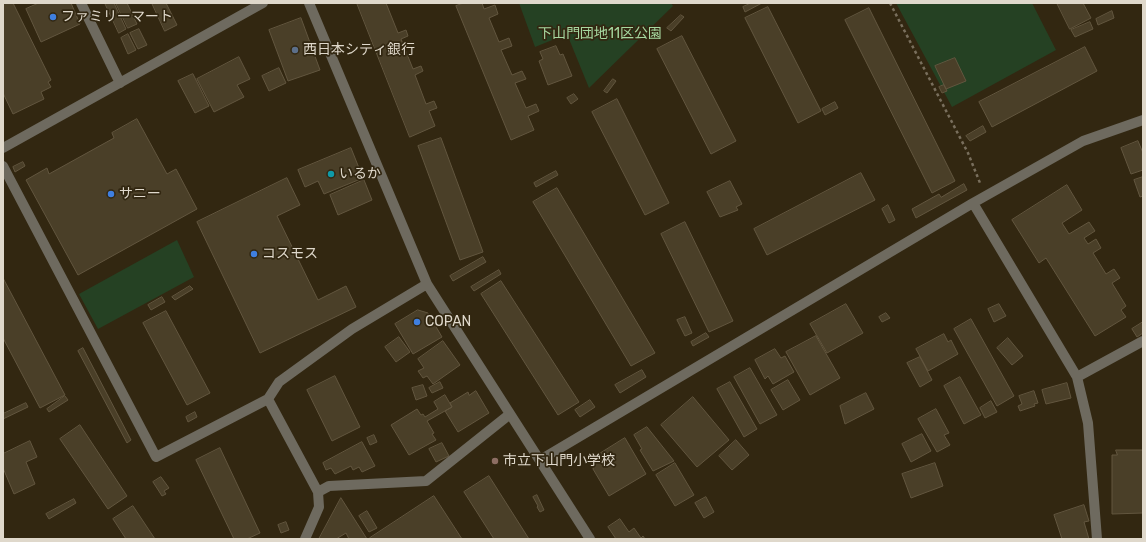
<!DOCTYPE html>
<html>
<head>
<meta charset="utf-8">
<style>
	body { margin:0 }
	#map { position:relative; width:1146px; height:542px; overflow:hidden; background:#322711; font-family:Rubik,sans-serif }
	canvas { display:block }
	.frame { position:absolute; inset:0; border:4px solid #dfd8cb; pointer-events:none }
</style>
</head>
<body>
<div id="map">
<canvas width="1146" height="542"></canvas>
<div class="frame"></div>
</div>
<script>
const g = document.querySelector('canvas').getContext('2d');
g.lineJoin = 'round';
function fill(path, color) { g.fillStyle = color; g.fill(path, 'evenodd'); }
function trace(path, color, width, dash) { g.strokeStyle = color; g.lineWidth = width; g.lineCap = dash ? 'butt' : 'round'; g.setLineDash(dash || []); g.stroke(path); }
function drawText(font, color, halo, rows, align = 'center') {
  g.font = font + ' Rubik,"Noto Sans JP",sans-serif'; g.lineWidth = 3.5; g.setLineDash([]); g.textBaseline = 'middle'; g.strokeStyle = halo; g.fillStyle = color; for (const [text, x, y, turn = 0] of rows) {
    g.save(); g.translate(x, y); g.rotate((+turn || 0) * Math.PI / 180); g.textAlign = isNaN(turn) ? turn : align; if (halo) g.strokeText(text, 0, 0); g.fillText(text, 0, 0); g.restore();
  }
}
fill(new Path2D(`
	M 519,3 L 671,3 L 673,6 L 589,88 L 567,34 L 535,47 Z
	M 896,3 L 1032,3 L 1056,50 L 952,107 Z
	M 177,240 L 194,277 L 98,329 L 79,294 Z`), '#254123');
const building = new Path2D(`
	M 3,3 L 13,3 L 51,80 L 48,82 L 51,87 L 41,92 L 44,99 L 13,114 L 3,93 Z
	M 39,3 L 71,3 L 80,24 L 41,42 L 26,9 Z
	M 105,3 L 114,3 L 126,29 L 119,33 Z
	M 116,3 L 127,3 L 137,24 L 128,28 Z
	M 152,3 L 166,3 L 177,25 L 165,31 Z
	M 357,3 L 386,3 L 398,33 L 406,30 L 408,36 L 401,39 L 413,69 L 421,66 L 423,71 L 415,75 L 426,104 L 434,101 L 437,108 L 429,111 L 435,126 L 410,137 Z
	M 464,3 L 482,3 L 484,9 L 495,5 L 498,14 L 489,18 L 499,42 L 509,38 L 512,46 L 501,50 L 512,75 L 522,71 L 526,79 L 515,83 L 526,108 L 536,104 L 539,111 L 528,116 L 534,130 L 511,140 L 456,6 Z
	M 751,3 L 762,3 L 745,12 L 743,7 Z
	M 1057,3 L 1083,3 L 1091,18 L 1070,29 Z
	M 768,7 L 821,111 L 798,123 L 745,18 Z
	M 869,8 L 955,181 L 932,193 L 845,20 Z
	M 1112,11 L 1114,18 L 1098,25 L 1096,19 Z
	M 681,15 L 684,17 L 671,31 L 667,28 Z
	M 301,18 L 320,70 L 288,81 L 269,30 Z
	M 1090,22 L 1093,29 L 1075,37 L 1071,30 Z
	M 139,29 L 147,45 L 138,49 L 130,33 Z
	M 128,34 L 136,50 L 128,54 L 121,38 Z
	M 682,36 L 736,141 L 711,154 L 657,49 Z
	M 556,46 L 560,55 L 563,54 L 572,76 L 548,85 L 539,61 L 543,59 L 540,52 Z
	M 1085,47 L 1097,71 L 992,127 L 979,102 Z
	M 239,57 L 250,79 L 237,85 L 244,97 L 214,112 L 197,79 Z
	M 955,58 L 966,81 L 946,89 L 935,66 Z
	M 279,68 L 286,83 L 269,91 L 262,76 Z
	M 193,74 L 209,106 L 195,113 L 178,81 Z
	M 613,79 L 616,81 L 607,93 L 604,91 Z
	M 944,85 L 947,91 L 942,93 L 939,87 Z
	M 574,94 L 578,99 L 571,104 L 567,98 Z
	M 617,99 L 669,203 L 645,215 L 592,112 Z
	M 835,102 L 838,108 L 825,115 L 822,109 Z
	M 137,119 L 167,174 L 176,169 L 197,209 L 78,275 L 26,180 L 47,168 L 49,174 L 114,138 L 112,133 Z
	M 983,126 L 986,132 L 970,141 L 966,136 Z
	M 441,138 L 483,252 L 460,260 L 418,146 Z
	M 1138,141 L 1143,153 L 1143,170 L 1131,174 L 1121,148 Z
	M 351,148 L 363,178 L 324,194 L 318,181 L 305,187 L 298,170 Z
	M 23,162 L 25,166 L 15,172 L 13,167 Z
	M 556,171 L 558,175 L 536,187 L 534,183 Z
	M 861,173 L 875,200 L 767,255 L 754,229 Z
	M 1143,177 L 1143,196 L 1140,197 L 1134,180 Z
	M 287,178 L 300,205 L 277,216 L 318,300 L 346,286 L 356,307 L 260,353 L 197,222 Z
	M 364,180 L 372,200 L 338,215 L 330,195 Z
	M 730,181 L 742,204 L 736,207 L 738,210 L 720,217 L 707,192 Z
	M 964,184 L 967,190 L 916,218 L 912,209 L 939,194 L 941,197 Z
	M 1067,185 L 1082,210 L 1062,223 L 1069,234 L 1089,222 L 1095,231 L 1084,238 L 1088,244 L 1096,239 L 1101,248 L 1093,253 L 1106,274 L 1114,269 L 1120,278 L 1112,283 L 1126,306 L 1121,310 L 1126,317 L 1095,336 L 1046,258 L 1039,263 L 1012,220 Z
	M 557,188 L 655,353 L 631,366 L 533,202 Z
	M 888,205 L 895,220 L 889,223 L 882,209 Z
	M 685,222 L 733,321 L 709,332 L 661,234 Z
	M 483,257 L 486,262 L 453,281 L 450,276 Z
	M 499,270 L 501,274 L 474,291 L 471,287 Z
	M 3,278 L 65,395 L 40,408 L 3,338 Z
	M 501,281 L 579,402 L 558,415 L 481,294 Z
	M 190,286 L 193,289 L 175,300 L 172,297 Z
	M 162,297 L 165,302 L 151,310 L 148,305 Z
	M 846,304 L 863,333 L 827,353 L 810,324 Z
	M 999,304 L 1006,316 L 994,322 L 988,309 Z
	M 418,310 L 428,313 L 442,337 L 413,354 L 395,324 Z
	M 166,311 L 210,393 L 187,405 L 143,323 Z
	M 886,313 L 890,318 L 882,322 L 879,317 Z
	M 685,317 L 692,333 L 685,336 L 677,320 Z
	M 971,319 L 1014,396 L 997,406 L 954,329 Z
	M 1143,322 L 1143,333 L 1137,337 L 1132,329 Z
	M 706,333 L 709,337 L 693,346 L 691,342 Z
	M 944,334 L 948,342 L 951,340 L 958,354 L 928,371 L 916,349 Z
	M 816,336 L 840,378 L 810,395 L 786,352 Z
	M 399,337 L 410,352 L 396,362 L 385,347 Z
	M 1008,338 L 1023,356 L 1012,365 L 997,348 Z
	M 443,341 L 460,365 L 433,384 L 427,376 L 423,378 L 418,371 L 424,368 L 418,359 Z
	M 83,348 L 131,440 L 127,443 L 78,351 Z
	M 775,349 L 781,358 L 785,356 L 794,372 L 773,384 L 768,376 L 765,379 L 755,360 Z
	M 920,357 L 932,380 L 920,387 L 907,363 Z
	M 750,368 L 777,415 L 760,424 L 734,377 Z
	M 642,370 L 646,377 L 620,393 L 615,385 Z
	M 335,376 L 360,427 L 332,441 L 307,390 Z
	M 960,377 L 981,415 L 964,424 L 944,386 Z
	M 788,380 L 800,400 L 783,410 L 771,390 Z
	M 440,382 L 443,388 L 432,393 L 429,388 Z
	M 730,382 L 757,429 L 744,437 L 717,389 Z
	M 1067,383 L 1071,398 L 1046,404 L 1042,390 Z
	M 423,385 L 427,396 L 416,400 L 412,388 Z
	M 476,391 L 489,413 L 458,432 L 445,411 L 452,407 L 450,403 L 468,392 L 469,395 Z
	M 1034,391 L 1038,403 L 1034,404 L 1035,406 L 1020,411 L 1018,406 L 1022,404 L 1019,396 Z
	M 866,393 L 874,409 L 845,424 L 840,406 Z
	M 445,395 L 452,407 L 427,421 L 434,433 L 432,434 L 436,440 L 409,455 L 391,425 L 417,409 L 421,415 L 423,414 L 425,417 L 438,409 L 434,402 Z
	M 65,396 L 68,400 L 49,412 L 47,409 Z
	M 693,397 L 729,440 L 697,467 L 661,425 Z
	M 590,400 L 595,407 L 580,417 L 575,410 Z
	M 991,401 L 997,412 L 985,418 L 980,408 Z
	M 26,403 L 28,407 L 3,419 L 3,414 Z
	M 936,409 L 949,433 L 944,435 L 950,445 L 937,452 L 918,419 Z
	M 195,412 L 197,417 L 188,422 L 186,417 Z
	M 80,425 L 127,496 L 108,509 L 60,439 Z
	M 647,427 L 674,461 L 653,471 L 640,450 L 642,449 L 634,435 Z
	M 922,434 L 931,451 L 911,462 L 902,444 Z
	M 374,435 L 377,442 L 370,445 L 367,438 Z
	M 625,438 L 646,474 L 609,496 L 593,469 L 596,456 Z
	M 736,440 L 749,455 L 732,470 L 719,456 Z
	M 30,441 L 37,457 L 26,462 L 35,484 L 14,494 L 3,468 L 3,454 Z
	M 362,442 L 375,466 L 362,472 L 359,467 L 353,470 L 351,466 L 335,474 L 331,468 L 326,470 L 323,463 Z
	M 442,443 L 449,456 L 436,462 L 429,449 Z
	M 220,448 L 260,533 L 247,539 L 234,539 L 196,460 Z
	M 1116,450 L 1143,450 L 1143,513 L 1112,514 L 1112,455 L 1117,455 Z
	M 675,463 L 694,495 L 675,506 L 656,475 Z
	M 935,463 L 943,486 L 911,498 L 902,474 Z
	M 489,476 L 529,539 L 494,539 L 464,492 Z
	M 161,477 L 169,488 L 164,491 L 166,494 L 162,496 L 153,482 Z
	M 537,495 L 544,510 L 540,512 L 537,507 L 538,506 L 533,497 Z
	M 434,496 L 462,539 L 371,539 L 370,538 Z
	M 706,497 L 714,512 L 704,518 L 695,503 Z
	M 341,498 L 367,539 L 349,539 L 346,533 L 336,539 L 319,539 Z
	M 74,499 L 76,503 L 49,519 L 46,514 Z
	M 1084,505 L 1089,521 L 1084,522 L 1089,539 L 1062,539 L 1054,515 Z
	M 133,506 L 155,539 L 126,539 L 113,519 Z
	M 367,511 L 377,528 L 369,532 L 359,516 Z
	M 620,519 L 629,532 L 634,528 L 641,538 L 643,536 L 645,539 L 616,539 L 608,527 Z
	M 286,522 L 289,530 L 281,533 L 278,525 Z`);
fill(building, '#4a3f28');
trace(building, '#62563f', 1);
trace(new Path2D(`
	M 890,3 L 968,153 L 980,183`), '#796f5d', 2.5, [3, 3]);
trace(new Path2D(`
	M 81,3 L 120,83
	M 309,3 L 427,284 L 590,539
	M 3,148 L 263,3
	M 3,166 L 156,457 L 268,399
	M 973,203 L 1077,377 L 1088,423 L 1097,539
	M 1077,377 L 1143,341
	M 540,460 L 973,203 L 1083,141 L 1143,120
	M 318,492 L 329,486 L 426,481 L 510,414
	M 305,539 L 319,507 L 318,492 L 268,399 L 279,382 L 352,329 L 427,284`), '#6e6a5f', 10);
for (const [x, y, r, color] of [
	[53,17,4,"#3f7fe0"],
	[295,50,4,"#5c6f8a"],
	[331,174,4,"#0f9aa8"],
	[111,194,4,"#3f7fe0"],
	[254,254,4,"#3f7fe0"],
	[417,322,4,"#3f7fe0"],
	[495,461,4,"#8d6e63"]
]) { const dot = new Path2D(); dot.arc(x, y, r, 0, 2 * Math.PI); g.fillStyle = color; g.fill(dot); trace(dot, '#322711', 1.5); }
drawText('14px', '#dfd8cb', '#322711', [
	["ファミリーマート",61,17],
	["西日本シティ銀行",303,50],
	["いるか",339,174],
	["サニー",119,194],
	["コスモス",262,254],
	["COPAN",425,322],
	["市立下山門小学校",503,461]
], 'left');
drawText('14px', '#a6d8a0', '#322711', [
	["下山門団地11区公園",600,34]
]);
</script>
</body>
</html>
